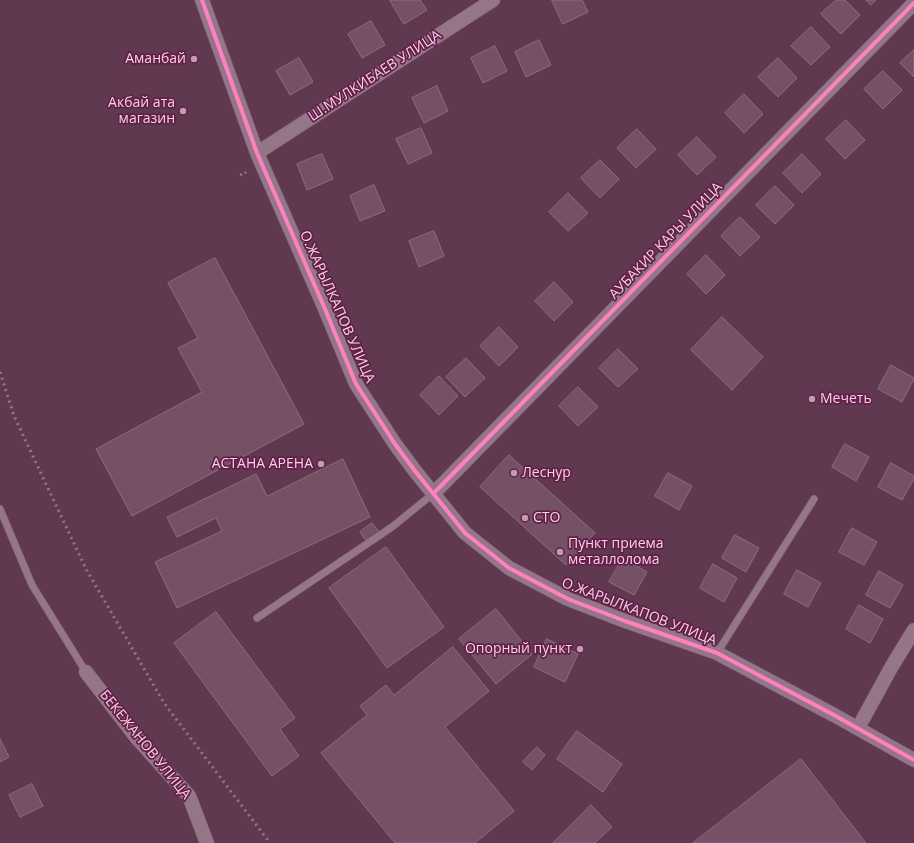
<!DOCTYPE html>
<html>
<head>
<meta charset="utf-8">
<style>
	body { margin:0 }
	canvas { display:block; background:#603950 }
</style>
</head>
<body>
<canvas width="914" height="843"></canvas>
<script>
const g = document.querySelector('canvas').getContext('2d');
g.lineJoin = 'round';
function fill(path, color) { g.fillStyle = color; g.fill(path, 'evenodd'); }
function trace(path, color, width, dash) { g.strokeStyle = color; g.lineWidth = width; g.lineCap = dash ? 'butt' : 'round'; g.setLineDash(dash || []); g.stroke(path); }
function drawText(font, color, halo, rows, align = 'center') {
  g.font = font + ' "Open Sans",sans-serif'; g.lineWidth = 3.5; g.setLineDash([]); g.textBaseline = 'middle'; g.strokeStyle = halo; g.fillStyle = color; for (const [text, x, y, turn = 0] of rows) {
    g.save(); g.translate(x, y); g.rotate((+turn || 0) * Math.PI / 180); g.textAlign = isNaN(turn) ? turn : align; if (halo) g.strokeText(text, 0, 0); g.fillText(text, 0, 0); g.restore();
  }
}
const building = new Path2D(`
	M 390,0 L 420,0 L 427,10 L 404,24 Z
	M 552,0 L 582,0 L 588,12 L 563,24 Z
	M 836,0 L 845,0 L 860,15 L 841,34 L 821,14 Z
	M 866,0 L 876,0 L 871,5 Z
	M 371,21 L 385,45 L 362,58 L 348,34 Z
	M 811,27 L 830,47 L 811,65 L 791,46 Z
	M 539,40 L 551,65 L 526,77 L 515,52 Z
	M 495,46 L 507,71 L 483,83 L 471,58 Z
	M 914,50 L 914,77 L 900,63 Z
	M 299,58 L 313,82 L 290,95 L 276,71 Z
	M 778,58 L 797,78 L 778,97 L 758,77 Z
	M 883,71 L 902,90 L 883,109 L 864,89 Z
	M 437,86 L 448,111 L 424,123 L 412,98 Z
	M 744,94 L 763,114 L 744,133 L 725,113 Z
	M 846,120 L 865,140 L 845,159 L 826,139 Z
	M 421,128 L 432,153 L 408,164 L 396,139 Z
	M 637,129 L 656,149 L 636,168 L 617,148 Z
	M 697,137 L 716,157 L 697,175 L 678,155 Z
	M 322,154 L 333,179 L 307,190 L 297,164 Z
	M 802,154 L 821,174 L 802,193 L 783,173 Z
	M 600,160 L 619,179 L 600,198 L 581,178 Z
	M 374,185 L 385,211 L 360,221 L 350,196 Z
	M 775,186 L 794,205 L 775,224 L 756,205 Z
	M 568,193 L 588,213 L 568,231 L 549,212 Z
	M 740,217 L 760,237 L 740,256 L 721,236 Z
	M 434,231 L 444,256 L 419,267 L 409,241 Z
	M 706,255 L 725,275 L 706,294 L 687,274 Z
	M 215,258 L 304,424 L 132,516 L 96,449 L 202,392 L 178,348 L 198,338 L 168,283 Z
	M 554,282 L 573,302 L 554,321 L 535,301 Z
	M 722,317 L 763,357 L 732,390 L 691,350 Z
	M 499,327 L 518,347 L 499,366 L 480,346 Z
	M 618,349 L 638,369 L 618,387 L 599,368 Z
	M 466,358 L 485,378 L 465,397 L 446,377 Z
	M 891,365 L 914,378 L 914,379 L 902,402 L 878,389 Z
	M 439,376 L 458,396 L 439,415 L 420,395 Z
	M 578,387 L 598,407 L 578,426 L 559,406 Z
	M 845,444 L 869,457 L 856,481 L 832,467 Z
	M 509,455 L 595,533 L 566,565 L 480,487 Z
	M 343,459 L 370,517 L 177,608 L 155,562 L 222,531 L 216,518 L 177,537 L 167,517 L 256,474 L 267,496 Z
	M 891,463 L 914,476 L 914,479 L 902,500 L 878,487 Z
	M 668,473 L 692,486 L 679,510 L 655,496 Z
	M 372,523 L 380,533 L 367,542 L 360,532 Z
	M 852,528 L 877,542 L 864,565 L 839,552 Z
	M 735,535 L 759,548 L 746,572 L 722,558 Z
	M 386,547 L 444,627 L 387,668 L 329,588 Z
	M 623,558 L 647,572 L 634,595 L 609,582 Z
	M 713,564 L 737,578 L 724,602 L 700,588 Z
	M 797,570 L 821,583 L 808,607 L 784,594 Z
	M 879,571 L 903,585 L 890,608 L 866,595 Z
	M 859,605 L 883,619 L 870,643 L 846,629 Z
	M 496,609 L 532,654 L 496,684 L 459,639 Z
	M 216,612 L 295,718 L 280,729 L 299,756 L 272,776 L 174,643 Z
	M 547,639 L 578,654 L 565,682 L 534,667 Z
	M 453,647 L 489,691 L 445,727 L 514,811 L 475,843 L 395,843 L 321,753 L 367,715 L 360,706 L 386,685 L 394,695 Z
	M 577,731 L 622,764 L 603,792 L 557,759 Z
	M 0,739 L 9,757 L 0,762 Z
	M 537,747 L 545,755 L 532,770 L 523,762 Z
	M 801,759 L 866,843 L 693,843 Z
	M 32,784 L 43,806 L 20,817 L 9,795 Z
	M 591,805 L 612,827 L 595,843 L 553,843 Z`);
fill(building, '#745165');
trace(building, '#8d6c7f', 1);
const lane = new Path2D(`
	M 0,509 L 32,585 L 86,672
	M 257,618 L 392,527 L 434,493
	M 717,653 L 814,499`);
const street = new Path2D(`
	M 202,0 L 257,153 L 325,309 L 356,384 L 395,444 L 415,471 L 465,533 L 509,568 L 568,599 L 625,621 L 717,653 L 834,715 L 914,760
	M 257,153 L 493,0
	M 434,493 L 914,3
	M 86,672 L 136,737 L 189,796 L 207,843
	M 858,728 L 892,666 L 914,630`);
trace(lane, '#78576b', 8);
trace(street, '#78576b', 15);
trace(new Path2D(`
	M 240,175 L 249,171`), '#947a89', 2.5, [2, 3]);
trace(lane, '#947687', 7);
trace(street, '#947687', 14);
trace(new Path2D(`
	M 0,372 L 14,416 L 86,569 L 164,703 L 270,843`), '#937687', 3, [2, 4]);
trace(new Path2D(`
	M 202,0 L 257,153 L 325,309 L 356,384 L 395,444 L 415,471 L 465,533 L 509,568 L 568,599 L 625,621 L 717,653 L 834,715 L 914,760
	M 434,493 L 914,3`), '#ff80c0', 4);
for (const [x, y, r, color] of [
	[194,59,4,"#c49bb2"],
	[183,111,4,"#c49bb2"],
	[812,399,4,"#c49bb2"],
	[321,464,4,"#c49bb2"],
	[514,473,4,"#c49bb2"],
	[525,518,4,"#c49bb2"],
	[560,552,4,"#c49bb2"],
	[580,649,4,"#c49bb2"]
]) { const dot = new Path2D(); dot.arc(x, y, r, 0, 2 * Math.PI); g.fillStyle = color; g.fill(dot); trace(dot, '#621f49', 1.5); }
drawText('14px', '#fad0e6', '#621f49', [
	["Аманбай",186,59],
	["Акбай ата",175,103],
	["магазин",175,119],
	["Мечеть",820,399,"left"],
	["АСТАНА АРЕНА",313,464],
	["Леснур",522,473,"left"],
	["СТО",533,518,"left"],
	["Пункт приема",568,544,"left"],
	["металлолома",568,560,"left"],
	["Опорный пункт",572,649]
], 'right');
drawText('14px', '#fad0e6', '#621f49', [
	["Ш.МУЛКИБАЕВ УЛИЦА",375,76,-33],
	["АУБАКИР КАРЫ УЛИЦА",666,241,-46],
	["О.ЖАРЫЛКАПОВ УЛИЦА",337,307,66],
	["О.ЖАРЫЛКАПОВ УЛИЦА",639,612,21],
	["БЕКЕЖАНОВ УЛИЦА",145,745,51]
]);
</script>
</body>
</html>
